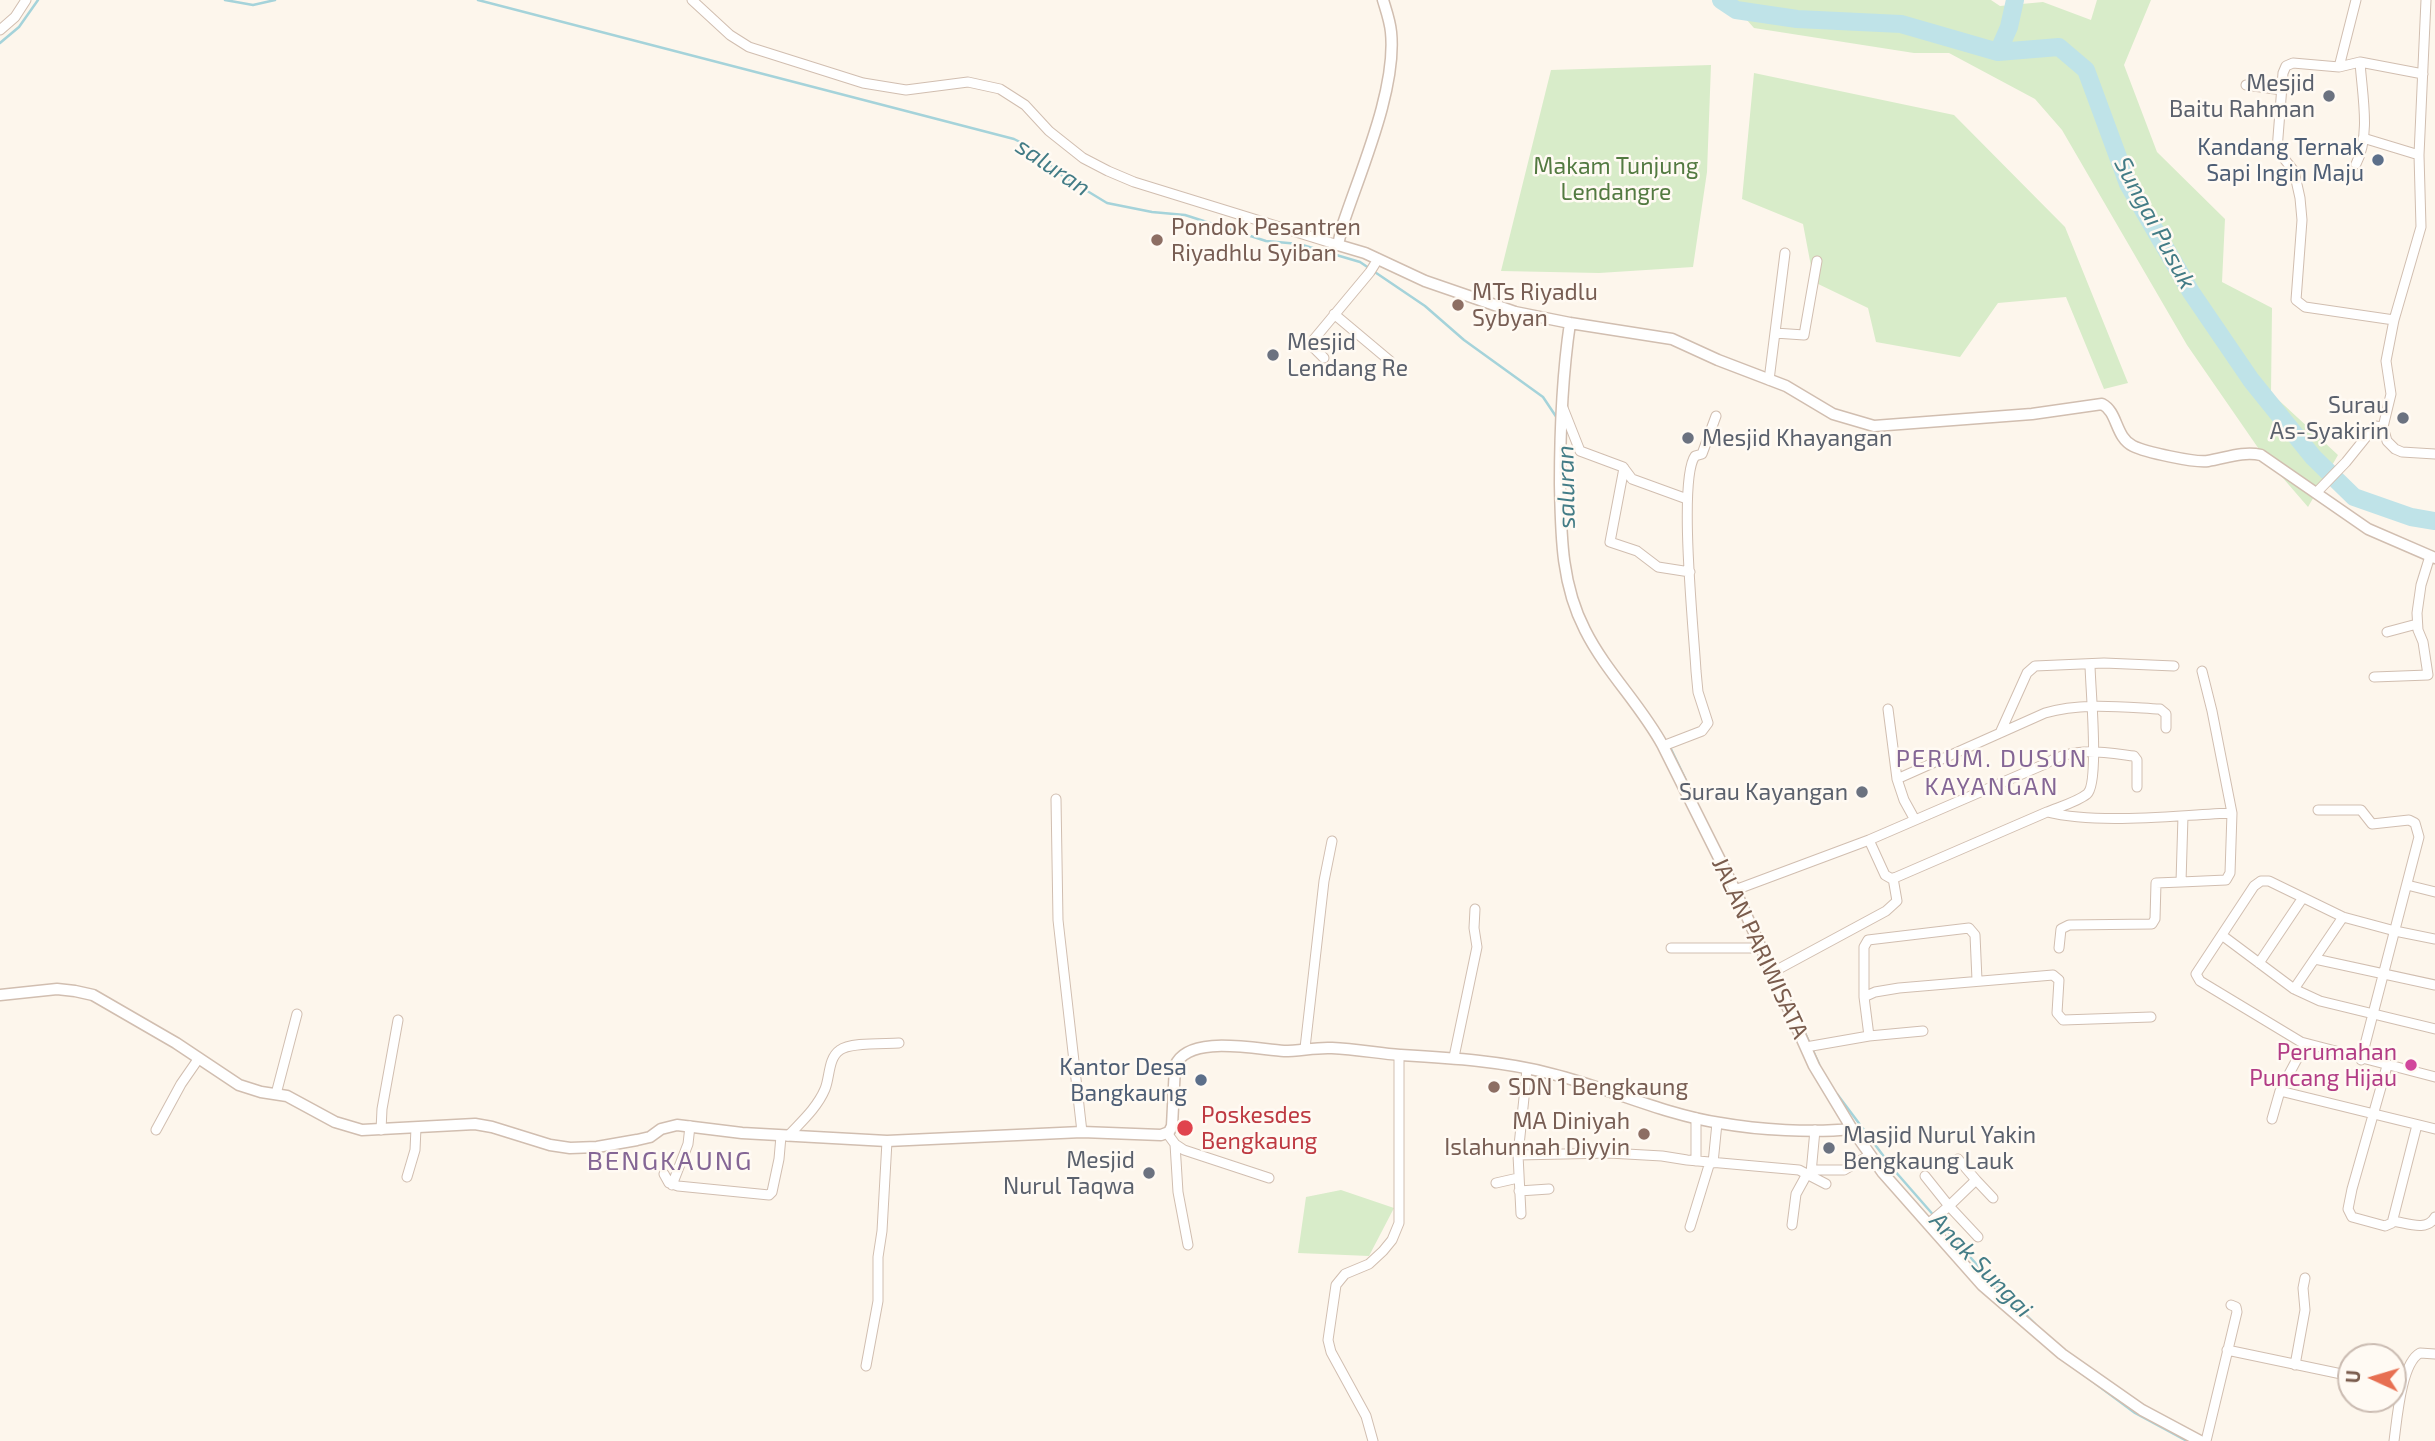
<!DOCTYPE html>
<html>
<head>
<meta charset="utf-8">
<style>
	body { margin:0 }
	#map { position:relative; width:2435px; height:1441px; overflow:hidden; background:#fdf6ec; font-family:"Exo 2",sans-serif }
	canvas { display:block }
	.north { position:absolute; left:2337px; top:1343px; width:70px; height:70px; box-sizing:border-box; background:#fffaf3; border:2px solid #cabbb1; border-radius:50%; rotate:274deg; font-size:19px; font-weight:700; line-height:28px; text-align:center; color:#7a5c4d }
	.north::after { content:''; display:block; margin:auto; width:24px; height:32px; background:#e76f51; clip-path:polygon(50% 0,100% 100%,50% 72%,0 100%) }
</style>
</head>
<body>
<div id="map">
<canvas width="2435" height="1441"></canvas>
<div class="north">U</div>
</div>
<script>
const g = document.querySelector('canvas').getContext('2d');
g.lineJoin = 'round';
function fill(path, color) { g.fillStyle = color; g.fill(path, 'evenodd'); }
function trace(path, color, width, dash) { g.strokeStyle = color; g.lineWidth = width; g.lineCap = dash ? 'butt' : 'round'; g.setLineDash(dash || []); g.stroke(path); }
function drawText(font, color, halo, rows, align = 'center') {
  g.font = font + ' "Exo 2",sans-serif'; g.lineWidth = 5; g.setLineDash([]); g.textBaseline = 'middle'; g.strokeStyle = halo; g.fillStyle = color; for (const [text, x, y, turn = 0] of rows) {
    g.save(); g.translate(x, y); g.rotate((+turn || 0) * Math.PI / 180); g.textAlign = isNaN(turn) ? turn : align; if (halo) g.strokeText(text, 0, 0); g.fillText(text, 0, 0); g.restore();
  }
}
fill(new Path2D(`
	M 1729,0 L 1991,0 L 2000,6 L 2043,2 L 2091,20 L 2097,0 L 2151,0 L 2124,65 L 2157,152 L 2225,219 L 2222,282 L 2272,308 L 2271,393 L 2338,455 L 2308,507 L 2263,455 L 2187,345 L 2062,130 L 2035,99 L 1949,53 L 1914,53 L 1754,28 Z
	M 1711,65 L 1707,172 L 1693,267 L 1599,273 L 1501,271 L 1551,70 Z
	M 1754,73 L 1954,115 L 2065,227 L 2128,383 L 2104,389 L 2066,297 L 1998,303 L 1960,357 L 1876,342 L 1868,308 L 1814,282 L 1803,224 L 1742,199 Z
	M 1341,1190 L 1394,1208 L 1369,1256 L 1298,1253 L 1306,1197 Z`), '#d8ecc9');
trace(new Path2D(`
	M 225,0 L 253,5 L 275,0
	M 478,0 L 1014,139 L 1040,152 L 1056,172 L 1107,203 L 1152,212 L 1185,215 L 1266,241 L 1299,244 L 1360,262 L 1425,306 L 1464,340 L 1543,397 L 1557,418
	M 0,43 L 19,27 L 38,0
	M 1670,747 L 1693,795
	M 1773,962 L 1819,1064
	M 1837,1094 L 1894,1170 L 1985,1274 L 2035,1324
	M 2065,1361 L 2135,1413 L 2187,1441`), '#a5d3da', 2.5);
trace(new Path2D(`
	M 1721,0 L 1736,10 L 1797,19 L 1901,24 L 1998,52 L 2059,47 L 2086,70 L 2128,184 L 2191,292 L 2251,380 L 2313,457 L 2354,497 L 2411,517 L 2435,521
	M 1998,52 L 2009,27 L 2015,0`), '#bfe3e8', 18);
const minor = new Path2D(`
	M 692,0 L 730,35 L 749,47 L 863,83 L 906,90 L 968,82 L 1000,89 L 1025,105 L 1049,131 L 1083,158 L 1108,171 L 1134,182 L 1338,245
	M 2426,0 L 2419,155 L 2421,227 L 2394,320 L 2386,361 L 2391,394 L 2383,427 L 2387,441 L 2395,449 L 2402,452 L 2435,454
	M 0,30 L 15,17 L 26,0
	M 2339,67 L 2356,0
	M 2246,85 L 2282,90
	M 2363,138 L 2419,155
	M 2356,164 C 2371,135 2362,94 2360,62
	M 1334,314 L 1390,361
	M 2394,320 L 2305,307 L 2296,300 L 2302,220 L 2300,198 L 2294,171 L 2277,150 L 2283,73 L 2286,66 L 2293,63 L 2339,67 L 2360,62 L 2423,74
	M 1775,333 L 1804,335 L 1817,261
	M 1324,358 L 1310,344 L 1370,272 L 1378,259
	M 1769,380 L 1785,253
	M 1563,408 L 1580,451 L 1623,467 L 1632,479 L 1687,499
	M 1624,468 L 1610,542 L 1637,551 L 1658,567 L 1690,572
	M 2316,493 L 2346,462 L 2375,426 L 2383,427
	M 2387,632 L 2417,624
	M 2202,671 L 2212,711 L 2232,813
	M 2374,677 L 2428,675 L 2423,642 L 2418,630 L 2417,613 L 2421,585 L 2430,556
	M 1888,709 L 1897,779
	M 2000,733 L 2027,673 L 2035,666 L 2104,663 L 2174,666
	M 1663,746 L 1702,731 L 1708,723 L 1698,692 L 1696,671 C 1694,633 1678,480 1695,456 L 1702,454 L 1716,416
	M 1056,799 L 1058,920 L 1082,1132
	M 2318,810 L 2361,810 L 2372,824 L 2409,820 L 2415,823 L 2419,837 L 2361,1060
	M 2047,812 C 2059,807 2077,802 2087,794 C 2100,783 2090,685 2090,664
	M 1915,820 L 1904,800 L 1897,779 L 2045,713 C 2082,702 2122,707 2160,709 L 2166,714 L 2166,728
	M 1869,840 L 1885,875 L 1892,879 L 2047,812 C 2100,825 2176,815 2232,813 L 2230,873 L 2226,880 L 2181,882 L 2183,816
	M 2407,885 L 2435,892
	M 1735,890 L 1869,840 L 2045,764 C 2072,746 2102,752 2134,756 L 2137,760 L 2137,787
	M 2223,936 L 2294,989 L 2320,1001 L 2435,1029
	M 2435,939 L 2395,931 L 2343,917 L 2269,881 L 2261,881 L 2254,886 L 2196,974 L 2200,981 L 2301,1042 L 2435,1077
	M 1671,948 L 1761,948
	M 2059,948 L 2061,929 L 2069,925 L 2152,924 L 2155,919 L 2156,883 L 2181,882
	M 2315,959 L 2435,985
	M 2259,963 L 2302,899
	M 1773,972 L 1886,911 L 1897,901 L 1893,878
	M 2294,989 L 2343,917
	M 1864,997 L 1875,992 L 1899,988 L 2053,975 L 2059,980 L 2057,1013 L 2063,1020 L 2151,1017
	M 1869,1036 L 1864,997 L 1864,947 L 1868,940 L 1969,928 L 1975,935 L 1977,980
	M 1806,1047 L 1869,1036 L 1923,1031
	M 1305,1048 L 1324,881 L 1332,841
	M 1454,1057 L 1477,947 L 1474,928 L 1475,909
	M 2387,1066 L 2352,1189 L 2348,1209 L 2352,1217 L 2385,1226 L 2392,1223 L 2417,1125
	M 2280,1091 L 2435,1129
	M 276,1094 L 297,1014
	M 2272,1119 L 2280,1091 L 2305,1044
	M 156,1130 L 181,1084 L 199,1058
	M 381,1130 L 382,1109 L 398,1020
	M 1167,1133 L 1175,1144 L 1184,1150 L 1269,1178
	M 788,1136 C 801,1122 817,1108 825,1089 C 830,1077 828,1058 840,1050 C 850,1042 885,1044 899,1043
	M 1175,1144 L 1178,1192 L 1188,1245
	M 1518,1155 L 1609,1153 L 1662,1156 L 1687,1160 L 1799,1170 L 1826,1184
	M 1958,1159 L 1976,1180
	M 1696,1161 L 1696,1118
	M 1713,1163 L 1717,1123
	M 1812,1170 L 1844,1170 L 1870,1155
	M 1811,1173 L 1815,1130
	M 664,1174 L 669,1183 L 678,1186 L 769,1195 L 772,1192 L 779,1159 L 781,1136
	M 1925,1176 L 1949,1206 L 1928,1224
	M 407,1177 L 415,1150 L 416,1128
	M 1496,1183 L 1518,1178
	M 672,1185 L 688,1144 L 690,1126
	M 1519,1191 L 1549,1189
	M 1521,1214 L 1518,1155 L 1527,1069
	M 2393,1221 C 2407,1223 2427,1232 2435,1217
	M 1792,1225 L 1796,1194 L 1807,1174
	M 1690,1227 L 1710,1162
	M 1978,1237 L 1949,1206 L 1976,1180 L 1993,1198
	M 2227,1350 L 2351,1376
	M 2295,1365 L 2305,1310 L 2303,1288 L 2305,1278
	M 866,1366 L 878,1301 L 878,1257 L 882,1231 L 887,1141
	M 1373,1441 L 1366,1416 L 1331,1352 L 1328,1340 L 1336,1285 L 1345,1274 L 1369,1264 L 1383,1251 L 1392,1240 L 1399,1223 L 1399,1055
	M 2206,1441 L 2237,1312 L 2236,1307 L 2231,1305
	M 2394,1441 C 2397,1420 2401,1363 2420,1353 L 2435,1354`);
const tertiary = new Path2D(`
	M 1383,0 C 1386,10 1390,21 1391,32 C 1397,89 1360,172 1342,227 L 1338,245 L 1365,253 L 1425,281 L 1515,312 L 1570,323 L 1672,339 L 1718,360 L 1786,386 L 1833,414 L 1874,426 L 2032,414 L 2102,404 C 2118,412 2115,437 2133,446 C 2145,452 2195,463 2208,461 C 2226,458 2243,451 2261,455 L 2368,529 L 2435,558
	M 1570,323 C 1562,377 1560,430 1560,484 C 1561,534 1561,584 1585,630 C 1606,672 1641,705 1663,746 L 1735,890 L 1814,1066 L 1852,1129 L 1883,1173 L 1982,1285 L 2062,1354 L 2142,1410 L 2200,1441
	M 0,995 L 57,989 L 75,991 L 93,995 L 176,1043 L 239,1085 L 261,1092 L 287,1096 L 335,1122 L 362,1130 L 475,1124 L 492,1127 L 550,1145 L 570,1148 L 597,1147 L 637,1140 L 650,1137 L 661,1129 L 677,1125 L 742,1133 L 887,1141 L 1082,1132 L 1161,1135 L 1169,1132 L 1172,1126 L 1175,1066 C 1188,1033 1259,1050 1284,1051 C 1300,1051 1316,1047 1332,1048 C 1355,1049 1377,1053 1400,1055 C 1451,1058 1503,1061 1552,1074 C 1609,1088 1662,1114 1720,1123 C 1759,1130 1812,1133 1852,1129`);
trace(minor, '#d1beb0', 11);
trace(tertiary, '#d1beb0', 13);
trace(minor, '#fff', 9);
trace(tertiary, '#fff', 10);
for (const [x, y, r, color] of [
	[2329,96,7,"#6b7280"],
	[2378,160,7,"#5c6f8a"],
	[1157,240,7,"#8d6e63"],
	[1458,305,7,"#8d6e63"],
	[1273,355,7,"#6b7280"],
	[2403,418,7,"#6b7280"],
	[1688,438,7,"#6b7280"],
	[1862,792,7,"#6b7280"],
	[2411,1065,7,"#d1479c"],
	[1201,1080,7,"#5c6f8a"],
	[1494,1087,7,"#8d6e63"],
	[1185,1128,9,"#e0444e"],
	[1644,1134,7,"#8d6e63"],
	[1829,1148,7,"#6b7280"],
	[1149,1173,7,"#6b7280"]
]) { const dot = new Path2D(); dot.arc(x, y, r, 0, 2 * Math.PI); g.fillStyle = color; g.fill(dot); trace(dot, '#fffaf3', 2.5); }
drawText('23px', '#5b616d', '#fffaf3', [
	["Mesjid",2315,83],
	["Baitu Rahman",2315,109],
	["Mesjid",1287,342,"left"],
	["Lendang Re",1287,368,"left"],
	["Surau",2389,405],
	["As-Syakirin",2389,431],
	["Mesjid Khayangan",1702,438,"left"],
	["Surau Kayangan",1848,792],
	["Masjid Nurul Yakin",1843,1135,"left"],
	["Bengkaung Lauk",1843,1161,"left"],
	["Mesjid",1135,1160],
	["Nurul Taqwa",1135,1186]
], 'right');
drawText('23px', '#4e5e75', '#fffaf3', [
	["Kandang Ternak",2364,147],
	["Sapi Ingin Maju",2364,173],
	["Kantor Desa",1187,1067],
	["Bangkaung",1187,1093]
], 'right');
drawText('23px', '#537a41', '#fffaf3', [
	["Makam Tunjung",1616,166],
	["Lendangre",1616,192]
]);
drawText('23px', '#785e54', '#fffaf3', [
	["Pondok Pesantren",1171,227],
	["Riyadhlu Syiban",1171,253],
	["MTs Riyadlu",1472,292],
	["Sybyan",1472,318],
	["SDN 1 Bengkaung",1508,1087],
	["MA Diniyah",1630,1121,"right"],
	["Islahunnah Diyyin",1630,1147,"right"]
], 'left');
drawText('23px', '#7a5c4d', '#fffaf3', [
	["JALAN PARIWISATA",1760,948,65]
]);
drawText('23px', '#b23c85', '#fffaf3', [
	["Perumahan",2397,1052],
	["Puncang Hijau",2397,1078]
], 'right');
drawText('23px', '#be3a42', '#fffaf3', [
	["Poskesdes",1201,1115],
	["Bengkaung",1201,1141]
], 'left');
drawText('italic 24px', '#437c86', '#fffaf3', [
	["saluran",1053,167,34],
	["Sungai Pusuk",2155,223,62],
	["saluran",1566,487,-91],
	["Anak Sungai",1981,1265,46]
]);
g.letterSpacing = '2px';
drawText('24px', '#846695', '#fffaf3', [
	["PERUM. DUSUN",1992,759],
	["KAYANGAN",1992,787]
]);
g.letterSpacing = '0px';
g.letterSpacing = '2px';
drawText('26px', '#846695', '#fffaf3', [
	["BENGKAUNG",670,1161]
]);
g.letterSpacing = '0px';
</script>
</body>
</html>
